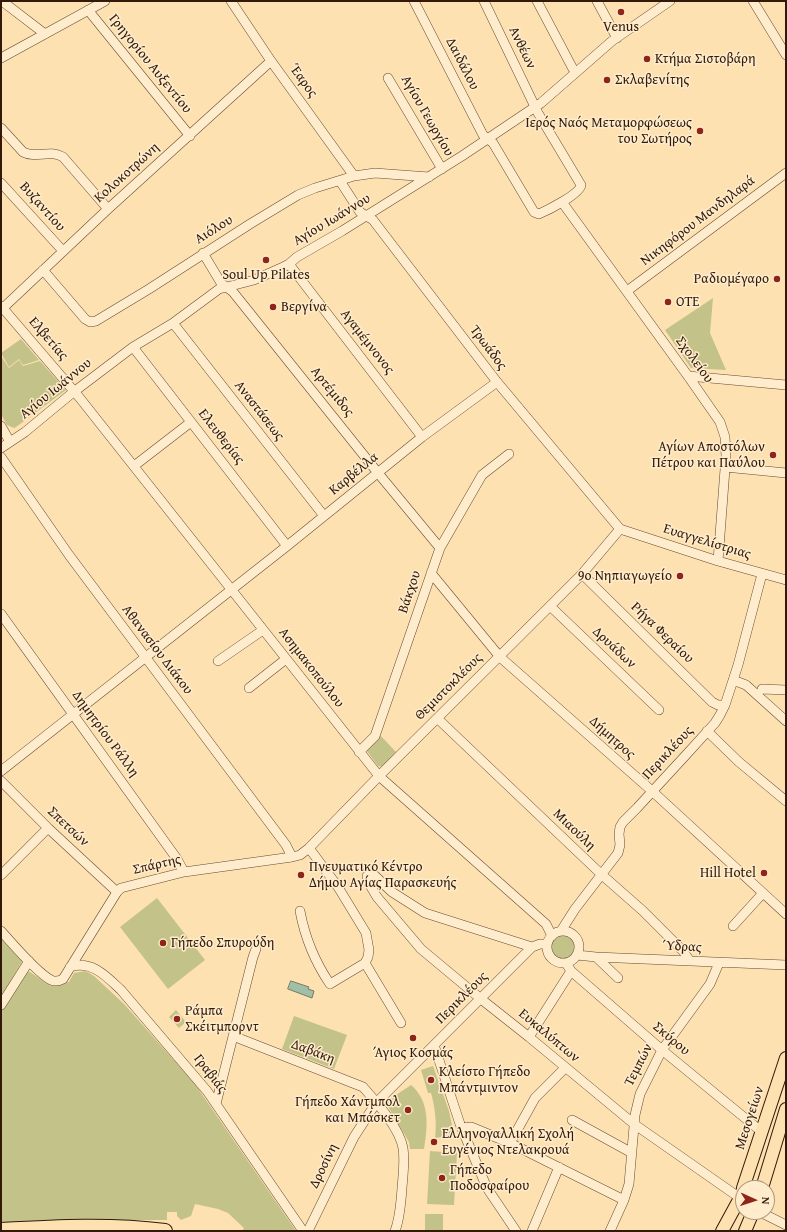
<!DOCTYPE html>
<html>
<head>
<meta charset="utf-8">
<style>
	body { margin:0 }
	#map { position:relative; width:787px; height:1232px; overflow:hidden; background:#fee1b1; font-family:"Gentium Book Plus",serif }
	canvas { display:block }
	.frame { position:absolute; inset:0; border:2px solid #321909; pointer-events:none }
	.north { position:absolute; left:735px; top:1180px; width:40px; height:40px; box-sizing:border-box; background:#feeccc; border:1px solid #ac987e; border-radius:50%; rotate:93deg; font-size:11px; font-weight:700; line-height:16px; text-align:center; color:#321909 }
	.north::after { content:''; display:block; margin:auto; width:14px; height:18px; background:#8f2418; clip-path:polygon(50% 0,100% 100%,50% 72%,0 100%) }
</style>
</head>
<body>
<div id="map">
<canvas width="787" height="1232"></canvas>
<div class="frame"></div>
<div class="north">N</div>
</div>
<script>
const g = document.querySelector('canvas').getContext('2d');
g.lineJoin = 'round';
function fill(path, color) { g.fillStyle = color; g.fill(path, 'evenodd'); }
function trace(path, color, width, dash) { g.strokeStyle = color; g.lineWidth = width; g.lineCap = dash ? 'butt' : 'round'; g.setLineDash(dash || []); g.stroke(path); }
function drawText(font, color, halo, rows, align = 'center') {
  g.font = font + ' "Gentium Book Plus",serif'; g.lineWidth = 3; g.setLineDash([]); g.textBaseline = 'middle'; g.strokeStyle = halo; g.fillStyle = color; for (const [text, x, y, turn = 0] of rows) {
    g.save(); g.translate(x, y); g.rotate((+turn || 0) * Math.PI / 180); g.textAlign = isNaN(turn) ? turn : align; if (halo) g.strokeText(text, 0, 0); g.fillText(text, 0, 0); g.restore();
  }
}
fill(new Path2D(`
	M 713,298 L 710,333 L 726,370 L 691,368 L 665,330 Z
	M 21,339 L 39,360 L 23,365 L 19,359 L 9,367 L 1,353 Z
	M 1,356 L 9,368 L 19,360 L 23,366 L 40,361 L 66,390 L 16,427 L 14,428 L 7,425 L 1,414 Z
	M 381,736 L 396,752 L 383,767 L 378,766 L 367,751 C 368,745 375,737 381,736 Z
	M 157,898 L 205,960 L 168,989 L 120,927 Z
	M551 947a12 12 0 1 1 24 0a12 12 0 1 1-24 0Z
	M 1,936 L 23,960 L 1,997 Z
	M 27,971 L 30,972 L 51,986 L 69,982 L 74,973 L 86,971 L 94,976 L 124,1004 L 195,1084 L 296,1231 L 242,1231 L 244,1228 L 228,1213 L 218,1209 L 195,1204 L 191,1216 L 181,1220 L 177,1216 L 177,1212 L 167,1212 L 167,1220 L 88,1220 L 1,1224 L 1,1012 Z
	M 176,1010 L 186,1022 L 179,1028 L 169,1017 Z
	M 294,1016 L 347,1035 L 334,1069 L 282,1049 Z
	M 433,1066 L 449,1111 L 454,1135 L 435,1138 C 437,1122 435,1108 431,1093 L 428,1093 L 421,1070 Z
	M 411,1085 C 430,1101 428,1126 424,1149 L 410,1149 L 409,1142 L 387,1105 L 387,1101 Z
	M 430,1151 L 457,1153 L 454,1205 L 427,1204 Z
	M 425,1214 L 443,1214 L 443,1231 L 425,1231 Z`), '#c3c289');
const water = new Path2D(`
	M 291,981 L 309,987 L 308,989 L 314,991 L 312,998 L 288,989 Z`);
fill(water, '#a1bea6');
trace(water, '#757c67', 1);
const minor = new Path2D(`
	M 2,1 L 45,34
	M 231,1 L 271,61 L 354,176
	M 414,1 L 483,135 L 493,143 L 534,212 L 539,214 C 548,210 580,194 581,185 L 538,113 L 484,1
	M 537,1 L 573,69
	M 597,1 L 617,38
	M 753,1 L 786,55
	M 88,10 L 190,136
	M 1,58 L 105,1
	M 388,78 L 442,169
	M 1,128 L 23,152 C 36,159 49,149 63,157 L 108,209
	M 340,181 L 360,212 L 373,220 L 497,382 L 620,529
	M 1,183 L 63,251
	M 562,202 L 688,376 L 720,422 L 725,437 L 726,456 L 718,561
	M 203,253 L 221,283 L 233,292 L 378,473 L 440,548
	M 289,264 L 422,437
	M 43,270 L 85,319 L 90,322 L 96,321 L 149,289 L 250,224 L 298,195 L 315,188 L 354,176 L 375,173 L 429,177
	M 627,291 L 786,173
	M 1,306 L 79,397 L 379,776 L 546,924 L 552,936
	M 3,308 L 108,209 L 271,61
	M 173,323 L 324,516
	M 133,347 L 287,546
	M 688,376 L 786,385
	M 1,426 L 10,442
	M 1,448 L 25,432 L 71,394 L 133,347 L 173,323 L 219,289 L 254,280 L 283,267 L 289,264 L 297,257 L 342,231 L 462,156 L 541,103 L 612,41 L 670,1
	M 1,457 L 69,555 L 286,845 L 292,857
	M 134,466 L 191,422
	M 725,467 L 786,473
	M 620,529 L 718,561 L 786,580
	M 431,573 L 500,657 L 652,791 L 786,914
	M 582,574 L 712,702 L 718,705 L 725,705
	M 550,606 L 659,710
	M 1,614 L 177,859 L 184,872
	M 218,661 L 263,630
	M 733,680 L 746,685 L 786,721
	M 249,688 L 286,659
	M 762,689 L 786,690
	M 438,719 L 601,874 L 643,911 L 683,951 L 690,961
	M 707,731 L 739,762 L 786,801
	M 359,752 L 375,736 L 440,548 L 482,475 L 509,454
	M 1,771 L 287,546 L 422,437 L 497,382
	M 1,781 L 48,828 L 117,892
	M 309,848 L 338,887 L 366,933 L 369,950 L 368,957 L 365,963
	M 1,875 L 48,828
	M 300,911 C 305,938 315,962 330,984 L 365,963 L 401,1023
	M 733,926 L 763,893
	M 1,931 C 12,943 37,973 51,980 C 55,982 59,981 63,979 L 117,892 L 121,888 L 184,872 L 292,857 L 300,855 L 309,848 L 379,776 L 550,606 L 582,574 L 620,529
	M 561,931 L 575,909 L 618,853 L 620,845 L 619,834 L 620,827 L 623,822 L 637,808 L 685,756 L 715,723 L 720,715 L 725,705 L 738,665 L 762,574
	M547 947a16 16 0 1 1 32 0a16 16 0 1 1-32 0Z
	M 532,947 L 425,913 L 392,892 L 374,875 L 370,874 L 367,876 L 368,882 L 377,897 L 421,949 L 481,999 L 529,1037 L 634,1124 L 740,1198
	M 577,955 L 596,957 L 786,965
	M 596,957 L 618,978
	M 566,963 L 571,971 L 662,1050 L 762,1132
	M 70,967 C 92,960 106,976 121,990 L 207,1091 L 303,1231
	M 1,1005 L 29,961
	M 233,1036 L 363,1087 C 376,1102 399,1127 403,1148 C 405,1161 403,1175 402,1188 C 401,1202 400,1218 395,1231
	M 529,1037 L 571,971
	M 434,1045 L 460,1124 L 487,1188 L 516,1231
	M 216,1104 L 253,957 L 256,949
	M 572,1120 L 632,1153
	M 462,1128 L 471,1127 L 510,1143 L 624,1200
	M 510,1143 L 535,1098 L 565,1068
	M 760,1212 L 786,1225
	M 308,1231 L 354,1137 L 376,1103 L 532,947 L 540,944 L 547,944
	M 532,1231 L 559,1167
	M 610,1231 L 624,1200 L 629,1184 L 635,1115 L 640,1094 L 662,1050 L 710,984 L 719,963`);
const major = new Path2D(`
	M 743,1188 L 786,1058
	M 762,1188 L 786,1109
	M 722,1231 L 740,1198 L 743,1189
	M 745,1231 L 753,1212`);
const highway = new Path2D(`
	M 1,1230 C 56,1227 111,1224 165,1231`);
trace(minor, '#654b33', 10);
trace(major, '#321909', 14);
trace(highway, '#321909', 16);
trace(minor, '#feeccc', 9);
trace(major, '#fee1b1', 12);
trace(highway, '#fee1b1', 14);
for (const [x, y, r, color] of [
	[621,12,4,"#8f2418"],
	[647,59,4,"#8f2418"],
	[607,80,4,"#8f2418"],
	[700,131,4,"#8f2418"],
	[266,260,4,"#8f2418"],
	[777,279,4,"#8f2418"],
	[668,302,4,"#8f2418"],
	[273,307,4,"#8f2418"],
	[773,455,4,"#8f2418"],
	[680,576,4,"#8f2418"],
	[764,873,4,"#8f2418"],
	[301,875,4,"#8f2418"],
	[163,943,4,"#8f2418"],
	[177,1019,4,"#8f2418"],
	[413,1038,4,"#8f2418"],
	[431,1080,4,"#8f2418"],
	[408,1110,4,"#8f2418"],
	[434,1142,4,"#8f2418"],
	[442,1178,4,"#8f2418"]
]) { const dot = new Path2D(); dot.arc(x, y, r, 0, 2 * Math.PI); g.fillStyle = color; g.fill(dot); trace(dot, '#feeccc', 1.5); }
drawText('14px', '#321909', '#feeccc', [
	["Venus",621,27,"center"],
	["Κτήμα Σιστοβάρη",655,59],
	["Σκλαβενίτης",615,80],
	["Ιερός Ναός Μεταμορφώσεως",692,123,"right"],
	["του Σωτήρος",692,139,"right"],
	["Soul Up Pilates",266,275,"center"],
	["Ραδιομέγαρο",769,279,"right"],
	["ΟΤΕ",676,302],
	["Βεργίνα",281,307],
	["Αγίων Αποστόλων",765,447,"right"],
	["Πέτρου και Παύλου",765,463,"right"],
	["9ο Νηπιαγωγείο",672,576,"right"],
	["Πνευματικό Κέντρο",309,867],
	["Δήμου Αγίας Παρασκευής",309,883],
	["Hill Hotel",756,873,"right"],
	["Γήπεδο Σπυρούδη",171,943],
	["Ράμπα",185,1011],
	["Σκέιτμπορντ",185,1027],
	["Άγιος Κοσμάς",413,1053,"center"],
	["Κλείστο Γήπεδο",439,1072],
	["Μπάντμιντον",439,1088],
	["Γήπεδο Χάντμπολ",400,1102,"right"],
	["και Μπάσκετ",400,1118,"right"],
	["Ελληνογαλλική Σχολή",442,1134],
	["Ευγένιος Ντελακρουά",442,1150],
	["Γήπεδο",450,1170],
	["Ποδοσφαίρου",450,1186]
], 'left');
drawText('14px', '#321909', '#feeccc', [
	["Ανθέων",522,48,64],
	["Γρηγορίου Αυξεντίου",150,64,51],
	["Δαιδάλου",462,64,63],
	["Έαρος",303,81,54],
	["Αγίου Γεωργίου",427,116,60],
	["Κολοκοτρώνη",127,173,-42],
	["Βυζαντίου",42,207,48],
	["Αγίου Ιωάννου",332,220,-31],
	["Νικηφόρου Μανδηλαρά",698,221,-37],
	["Αιόλου",214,230,-32],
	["Ελβετίας",48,339,49],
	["Αγαμέμνονος",367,342,52],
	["Τρωάδος",488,348,53],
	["Σχολείου",694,360,54],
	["Αγίου Ιωάννου",56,389,-39],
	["Αρτέμιδος",332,392,51],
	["Αναστάσεως",259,411,52],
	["Ελευθερίας",221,437,52],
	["Καρβέλλα",354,474,-39],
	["Ευαγγελίστριας",707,542,17],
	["Βάκχου",410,592,-71],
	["Ρήγα Φεραίου",662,633,44],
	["Δρυάδων",614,648,43],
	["Αθανασίου Διάκου",157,650,53],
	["Ασημακοπούλου",311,668,52],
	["Θεμιστοκλέους",449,687,-45],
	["Δημητρίου Ράλλη",105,734,54],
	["Δήμητρος",612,738,42],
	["Περικλέους",668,753,-47],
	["Σπετσών",68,827,43],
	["Μιαούλη",574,830,44],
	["Σπάρτης",157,865,-13],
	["Ύδρας",682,947,3],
	["Περικλέους",462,998,-45],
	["Ευκαλύπτων",549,1036,40],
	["Σκύρου",671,1039,40],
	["Δαβάκη",313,1052,21],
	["Τεμπών",639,1065,-63],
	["Γραβιάς",210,1074,52],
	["Μεσογείων",750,1118,-72],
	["Δροσίνη",324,1166,-64]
]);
</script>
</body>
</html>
